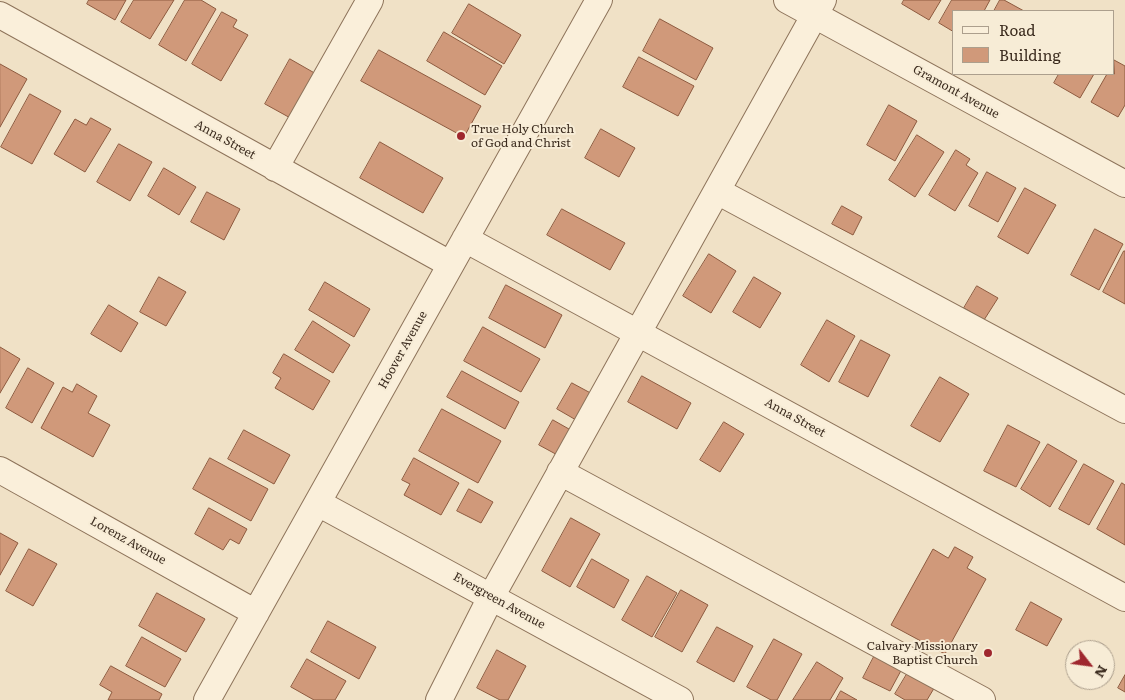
<!DOCTYPE html>
<html>
<head>
<meta charset="utf-8">
<style>
	body { margin:0 }
	#map { position:relative; width:1125px; height:700px; overflow:hidden; background:#f0e1c6; font-family:Literata,serif }
	canvas { display:block }
	.legend { position:absolute; left:952px; top:10px; width:162px; height:65px; box-sizing:border-box; background:#f7ecd6; border:1px solid #ac9f8d; margin:0; padding:6px 9px; list-style:none; font-size:15px; color:#3c2c1f }
	.legend li { display:flex; align-items:center; gap:10px; height:25px }
	.legend b { width:25px; border:1px solid #ac9f8d }
	.north { position:absolute; left:1065px; top:640px; width:50px; height:50px; box-sizing:border-box; background:#f7ecd6; border:1px solid #ac9f8d; border-radius:50%; rotate:120deg; font-size:14px; font-weight:700; line-height:20px; text-align:center; color:#3c2c1f }
	.north::after { content:''; display:block; margin:auto; width:18px; height:22px; background:#9f272e; clip-path:polygon(50% 0,100% 100%,50% 72%,0 100%) }
</style>
</head>
<body>
<div id="map">
<canvas width="1125" height="700"></canvas>
<ul class="legend">
<li><b style="height:6px;background:#faefda"></b>Road</li>
<li><b style="height:14px;background:#d0997a"></b>Building</li>
</ul>
<div class="north">N</div>
</div>
<script>
const g = document.querySelector('canvas').getContext('2d');
g.lineJoin = 'round';
function fill(path, color) { g.fillStyle = color; g.fill(path, 'evenodd'); }
function trace(path, color, width, dash) { g.strokeStyle = color; g.lineWidth = width; g.lineCap = dash ? 'butt' : 'round'; g.setLineDash(dash || []); g.stroke(path); }
function drawText(font, color, halo, rows, align = 'center') {
  g.font = font + ' Literata,serif'; g.lineWidth = 4; g.setLineDash([]); g.textBaseline = 'middle'; g.strokeStyle = halo; g.fillStyle = color; for (const [text, x, y, turn = 0] of rows) {
    g.save(); g.translate(x, y); g.rotate((+turn || 0) * Math.PI / 180); g.textAlign = isNaN(turn) ? turn : align; if (halo) g.strokeText(text, 0, 0); g.fillText(text, 0, 0); g.restore();
  }
}
const building = new Path2D(`
	M 89,0 L 126,0 L 115,20 L 87,4 Z
	M 134,0 L 174,0 L 150,39 L 121,22 Z
	M 185,0 L 201,0 L 216,9 L 186,61 L 159,45 Z
	M 904,0 L 941,0 L 929,20 L 902,4 Z
	M 952,0 L 990,0 L 984,11 L 954,11 L 954,32 L 939,23 Z
	M 1000,0 L 1004,0 L 1024,11 L 994,11 Z
	M 469,4 L 521,35 L 504,64 L 452,33 Z
	M 222,12 L 237,20 L 233,27 L 248,35 L 221,81 L 192,64 Z
	M 660,19 L 713,48 L 696,80 L 643,51 Z
	M 444,32 L 502,66 L 485,95 L 427,61 Z
	M 379,50 L 481,106 L 464,137 L 361,81 Z
	M 639,57 L 694,86 L 678,116 L 623,87 Z
	M 290,59 L 318,75 L 294,120 L 265,104 Z
	M 1114,60 L 1125,66 L 1125,105 L 1118,117 L 1091,102 L 1107,74 L 1114,74 Z
	M 0,64 L 27,79 L 0,127 Z
	M 1059,74 L 1094,74 L 1080,98 L 1054,83 Z
	M 30,94 L 61,111 L 32,164 L 1,147 Z
	M 889,105 L 917,121 L 895,161 L 867,145 Z
	M 91,118 L 111,129 L 85,172 L 54,154 L 75,119 L 86,125 Z
	M 601,129 L 635,148 L 619,177 L 585,158 Z
	M 917,135 L 944,152 L 915,197 L 889,180 Z
	M 380,142 L 443,178 L 423,213 L 360,178 Z
	M 119,144 L 152,162 L 130,201 L 97,182 Z
	M 956,150 L 970,159 L 966,165 L 978,173 L 955,211 L 929,195 Z
	M 164,168 L 196,187 L 179,215 L 148,196 Z
	M 987,172 L 1016,188 L 998,222 L 969,206 Z
	M 1025,188 L 1056,205 L 1028,254 L 998,237 Z
	M 207,192 L 240,209 L 224,240 L 191,222 Z
	M 842,206 L 862,217 L 853,235 L 832,224 Z
	M 562,209 L 625,243 L 610,270 L 547,235 Z
	M 1095,229 L 1123,244 L 1099,290 L 1071,275 Z
	M 1124,251 L 1125,251 L 1125,304 L 1103,292 Z
	M 709,254 L 736,271 L 711,313 L 683,296 Z
	M 159,277 L 186,292 L 166,326 L 140,312 Z
	M 754,277 L 781,293 L 760,328 L 733,312 Z
	M 325,282 L 370,309 L 354,337 L 309,310 Z
	M 506,285 L 562,315 L 545,348 L 489,318 Z
	M 977,286 L 998,298 L 984,320 L 964,308 Z
	M 109,305 L 138,323 L 121,352 L 91,334 Z
	M 827,320 L 855,336 L 829,382 L 801,365 Z
	M 313,321 L 350,345 L 333,373 L 295,350 Z
	M 483,327 L 540,359 L 521,392 L 464,361 Z
	M 861,340 L 890,355 L 868,397 L 839,382 Z
	M 0,347 L 20,359 L 0,393 Z
	M 284,354 L 330,381 L 313,410 L 275,388 L 281,378 L 273,373 Z
	M 28,368 L 54,383 L 32,423 L 6,408 Z
	M 462,371 L 519,402 L 505,429 L 447,397 Z
	M 642,376 L 691,403 L 677,429 L 628,402 Z
	M 940,377 L 969,394 L 940,442 L 911,426 Z
	M 572,383 L 598,397 L 583,424 L 557,409 Z
	M 77,384 L 97,396 L 88,413 L 110,425 L 93,457 L 41,428 L 63,387 L 72,392 Z
	M 442,409 L 501,441 L 478,483 L 419,451 Z
	M 553,420 L 576,433 L 563,458 L 539,445 Z
	M 724,422 L 744,434 L 720,472 L 700,460 Z
	M 1008,425 L 1040,442 L 1016,487 L 984,471 Z
	M 244,430 L 290,455 L 274,484 L 228,459 Z
	M 1048,444 L 1077,461 L 1050,507 L 1021,489 Z
	M 210,458 L 268,489 L 251,521 L 193,489 Z
	M 414,458 L 459,483 L 441,515 L 404,495 L 410,484 L 402,480 Z
	M 1084,464 L 1114,481 L 1089,525 L 1059,509 Z
	M 1122,483 L 1125,485 L 1125,545 L 1097,529 Z
	M 469,489 L 493,502 L 481,523 L 457,511 Z
	M 209,508 L 247,529 L 239,544 L 230,539 L 223,550 L 195,534 Z
	M 571,518 L 600,534 L 570,587 L 542,571 Z
	M 0,533 L 18,543 L 0,575 Z
	M 955,547 L 973,557 L 967,568 L 986,579 L 945,654 L 891,625 L 933,549 L 948,558 Z
	M 29,549 L 57,564 L 33,606 L 6,591 Z
	M 592,559 L 629,580 L 614,608 L 577,587 Z
	M 647,576 L 677,593 L 652,637 L 622,620 Z
	M 681,590 L 708,605 L 682,652 L 655,637 Z
	M 157,593 L 205,619 L 186,652 L 139,626 Z
	M 1031,602 L 1062,619 L 1047,646 L 1016,630 Z
	M 328,621 L 376,647 L 359,679 L 311,652 Z
	M 717,627 L 753,646 L 734,682 L 697,662 Z
	M 142,637 L 181,659 L 165,687 L 126,666 Z
	M 774,639 L 802,654 L 777,700 L 771,700 L 747,687 Z
	M 497,650 L 526,666 L 508,700 L 500,700 L 477,688 Z
	M 877,651 L 904,665 L 890,691 L 863,678 Z
	M 307,659 L 346,681 L 335,700 L 314,700 L 291,687 Z
	M 817,662 L 843,678 L 830,700 L 793,700 Z
	M 111,666 L 162,694 L 159,700 L 108,700 L 112,692 L 100,685 Z
	M 910,669 L 936,685 L 927,700 L 905,700 L 895,694 Z
	M 1125,675 L 1125,692 L 1118,688 Z
	M 841,691 L 857,700 L 836,700 Z`);
fill(building, '#d0997a');
trace(building, '#8d5a3f', 1);
const minor = new Path2D(`
	M 787,0 L 1125,184
	M 0,15 L 450,264
	M 275,168 L 370,0
	M 717,191 L 1125,410
	M 465,239 L 1125,598
	M 0,470 L 256,613
	M 560,472 L 982,700
	M 318,503 L 680,700
	M 207,700 L 599,0
	M 439,700 L 491,597 L 823,0`);
trace(minor, '#8d735a', 28);
trace(minor, '#faefda', 26);
for (const [x, y, r, color] of [
	[461,136,5,"#9f272e"],
	[988,653,5,"#9f272e"]
]) { const dot = new Path2D(); dot.arc(x, y, r, 0, 2 * Math.PI); g.fillStyle = color; g.fill(dot); trace(dot, '#f7ecd6', 2); }
drawText('12px', '#3c2c1f', '#f7ecd6', [
	["Gramont Avenue",956,92,29],
	["Anna Street",225,140,29],
	["Hoover Avenue",403,350,-61],
	["Anna Street",795,418,29],
	["Lorenz Avenue",128,541,29],
	["Evergreen Avenue",499,601,29]
]);
drawText('12px', '#3c2c1f', '#f7ecd6', [
	["True Holy Church",471,129],
	["of God and Christ",471,143],
	["Calvary Missionary",978,646,"right"],
	["Baptist Church",978,660,"right"]
], 'left');
</script>
</body>
</html>
